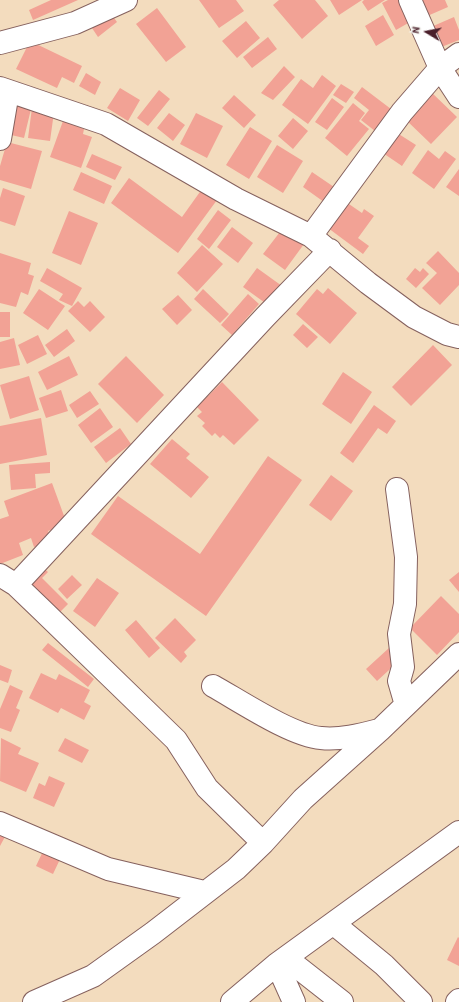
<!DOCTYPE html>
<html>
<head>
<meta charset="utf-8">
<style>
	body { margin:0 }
	#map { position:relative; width:459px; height:1002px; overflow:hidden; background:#f3dcbe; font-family:"Patrick Hand",sans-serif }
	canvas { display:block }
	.north { position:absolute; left:407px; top:12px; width:40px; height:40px; -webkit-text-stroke:3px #f6f6f2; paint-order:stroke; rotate:280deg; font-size:11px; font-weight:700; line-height:16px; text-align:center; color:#4a1f2b }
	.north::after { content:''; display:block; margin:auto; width:14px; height:18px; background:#4a1f2b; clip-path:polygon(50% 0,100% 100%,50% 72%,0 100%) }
</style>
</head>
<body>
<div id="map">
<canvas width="459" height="1002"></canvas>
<div class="north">N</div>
</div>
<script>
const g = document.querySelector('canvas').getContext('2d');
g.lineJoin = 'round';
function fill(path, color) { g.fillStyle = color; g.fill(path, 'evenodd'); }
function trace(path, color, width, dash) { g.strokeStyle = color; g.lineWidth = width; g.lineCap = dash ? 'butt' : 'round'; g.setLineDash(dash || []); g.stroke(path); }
fill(new Path2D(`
	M 51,0 L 78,0 L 33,20 L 29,10 Z
	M 199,0 L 236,0 L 244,11 L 219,28 Z
	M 279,0 L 315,0 L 328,16 L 302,39 L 273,5 Z
	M 330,0 L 362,0 L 339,15 Z
	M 364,0 L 385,0 L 368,11 L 362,2 Z
	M 388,0 L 408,0 L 417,18 L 396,30 L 382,3 Z
	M 417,0 L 445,0 L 448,7 L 425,17 Z
	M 157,8 L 186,47 L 166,62 L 136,24 Z
	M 109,11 L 117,22 L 98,37 L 90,25 Z
	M 383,15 L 394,35 L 376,46 L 365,26 Z
	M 454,17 L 459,30 L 459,40 L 439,48 L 431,27 Z
	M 246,21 L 260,38 L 237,58 L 222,41 Z
	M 268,37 L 277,49 L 252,68 L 243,57 Z
	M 30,41 L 82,66 L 74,83 L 62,77 L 57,88 L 16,69 Z
	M 284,66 L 295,77 L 273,100 L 261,93 Z
	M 86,73 L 101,82 L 95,95 L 79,86 Z
	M 322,75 L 336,86 L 308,124 L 282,105 L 301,79 L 313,88 Z
	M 341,84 L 354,92 L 346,103 L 333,95 Z
	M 362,87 L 391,109 L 375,131 L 361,120 L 369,110 L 354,98 Z
	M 120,88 L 140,100 L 128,121 L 107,108 Z
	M 159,90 L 170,99 L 148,126 L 137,118 Z
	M 430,91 L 457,117 L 431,144 L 404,118 Z
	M 234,95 L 256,115 L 244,128 L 222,108 Z
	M 332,98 L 344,107 L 327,130 L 315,122 Z
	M 15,101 L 32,105 L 24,138 L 7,134 Z
	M 353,103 L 365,113 L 359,121 L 369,129 L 347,156 L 325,138 Z
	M 32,108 L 54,112 L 50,141 L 28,138 Z
	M 169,113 L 185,125 L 173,141 L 157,128 Z
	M 196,113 L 223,126 L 207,158 L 180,144 Z
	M 293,118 L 308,131 L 293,149 L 278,136 Z
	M 63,121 L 84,129 L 83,134 L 92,137 L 81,168 L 50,157 Z
	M 250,127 L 272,141 L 249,179 L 226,165 Z
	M 394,131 L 416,145 L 402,166 L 380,151 Z
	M 7,142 L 42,151 L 31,189 L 0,180 L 0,166 Z
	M 277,145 L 303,161 L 283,193 L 257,177 Z
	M 428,150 L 439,159 L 445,151 L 456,159 L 434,189 L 412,173 Z
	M 92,154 L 122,167 L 115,180 L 86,167 Z
	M 459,169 L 459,196 L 446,187 Z
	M 81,172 L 112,186 L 104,204 L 73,190 Z
	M 312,172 L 334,187 L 324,202 L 303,187 Z
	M 129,178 L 182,217 L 202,189 L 217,200 L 178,253 L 111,203 Z
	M 3,188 L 25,196 L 15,226 L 0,221 L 0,198 Z
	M 346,202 L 362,213 L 364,209 L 374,216 L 358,238 L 369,246 L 363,254 L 328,228 Z
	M 218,210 L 231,220 L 209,249 L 197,239 Z
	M 69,211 L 98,223 L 81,265 L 52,253 Z
	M 232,227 L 253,243 L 238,263 L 217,247 Z
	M 283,228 L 304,244 L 285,270 L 263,254 Z
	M 202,245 L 223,264 L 197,292 L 177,273 Z
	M 438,251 L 459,273 L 459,285 L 440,305 L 422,288 L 437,273 L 426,263 Z
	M 0,253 L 31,263 L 28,274 L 34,276 L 28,295 L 21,292 L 16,307 L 0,303 Z
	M 47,268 L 82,288 L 72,306 L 59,300 L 63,294 L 40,281 Z
	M 257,268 L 282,286 L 268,305 L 243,287 Z
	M 415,268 L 420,272 L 423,268 L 429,274 L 416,288 L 406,279 Z
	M 328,288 L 357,313 L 330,344 L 296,314 L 317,289 L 323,294 Z
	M 39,289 L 65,306 L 48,330 L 23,313 Z
	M 203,289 L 229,314 L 220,323 L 194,299 Z
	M 248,294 L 259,304 L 232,335 L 221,325 Z
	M 178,295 L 192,310 L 177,325 L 162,309 Z
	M 78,301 L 84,307 L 90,301 L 105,317 L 90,332 L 68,311 Z
	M 0,312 L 10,312 L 10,337 L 0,337 Z
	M 303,324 L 318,337 L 307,348 L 293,335 Z
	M 67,329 L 75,341 L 54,357 L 45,345 Z
	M 38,335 L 47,354 L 27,364 L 18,345 Z
	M 14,338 L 20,365 L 0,369 L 0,342 Z
	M 433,345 L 452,365 L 411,406 L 392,387 Z
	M 69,356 L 78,375 L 47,390 L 38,372 Z
	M 126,356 L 164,395 L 137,423 L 98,384 Z
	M 343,372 L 372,392 L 351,424 L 322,404 Z
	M 29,376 L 39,410 L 10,419 L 0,385 Z
	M 222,382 L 259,420 L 234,445 L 223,435 L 220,438 L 215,433 L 212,436 L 202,426 L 205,423 L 197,416 L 202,412 L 197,407 Z
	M 61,390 L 68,411 L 46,418 L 39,398 Z
	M 90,391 L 99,404 L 77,418 L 69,405 Z
	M 374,405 L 396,421 L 387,434 L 378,428 L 353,463 L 340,453 Z
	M 100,408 L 113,427 L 91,443 L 78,425 Z
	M 41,418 L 47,455 L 0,464 L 0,426 Z
	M 120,428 L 131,444 L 106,463 L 94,447 Z
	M 172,439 L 190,454 L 186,458 L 209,477 L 191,498 L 150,464 Z
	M 268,456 L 302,480 L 206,616 L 91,534 L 118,496 L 200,554 Z
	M 50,462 L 50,473 L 35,474 L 36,488 L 11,490 L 9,465 Z
	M 331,475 L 353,491 L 331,521 L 309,505 Z
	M 52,483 L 67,524 L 48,531 L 52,541 L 34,547 L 31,538 L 19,543 L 23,555 L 0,564 L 0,519 L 9,516 L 4,501 Z
	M 40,565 L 48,572 L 42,578 L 68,604 L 58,614 L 25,580 Z
	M 459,572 L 459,592 L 449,580 Z
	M 72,575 L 82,585 L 67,599 L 58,589 Z
	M 97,578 L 119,593 L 95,627 L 73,611 Z
	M 441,596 L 459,614 L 459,632 L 437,655 L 410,628 Z
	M 175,618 L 196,640 L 184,652 L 187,656 L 181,663 L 155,638 Z
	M 136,620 L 160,648 L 149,658 L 125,630 Z
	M 48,643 L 94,679 L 88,687 L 42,650 Z
	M 389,648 L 400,660 L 377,681 L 366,669 Z
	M 0,665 L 12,670 L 8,683 L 0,680 Z
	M 41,673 L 56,680 L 59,674 L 90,690 L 84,702 L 91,706 L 84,720 L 61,708 L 58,713 L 29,698 Z
	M 10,685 L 23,691 L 16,708 L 20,710 L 11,732 L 0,728 L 0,709 Z
	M 1,738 L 21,748 L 18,754 L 39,763 L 26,792 L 0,781 Z
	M 65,738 L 89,750 L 82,763 L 58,751 Z
	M 49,776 L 65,783 L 54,807 L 33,798 L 39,783 L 45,786 Z
	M 0,830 L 7,833 L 0,846 Z
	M 45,847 L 62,855 L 53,874 L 36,866 Z
	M 458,937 L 459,938 L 459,966 L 447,960 Z`), '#f2a295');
const minor = new Path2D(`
	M 410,0 L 440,68 L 459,97
	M 0,43 L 75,23 L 126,0
	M 0,88 L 106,124 L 236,199 L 311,236 L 368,283 L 414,317 L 447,334 L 459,337
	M 0,139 L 8,92
	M 311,236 L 402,112 L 440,68 L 459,54
	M 397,489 L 406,557 L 405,604 L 399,634 L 403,667 L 399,681 L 406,705
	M 0,575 L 16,585 L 41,609 L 176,740 L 207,788 L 263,843
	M 16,585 L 265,317 L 330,250
	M 213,686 C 240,701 292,736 321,738 C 340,740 360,735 379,730
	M 0,823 L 108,869 L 204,892
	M 334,924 L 384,965 L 421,1002
	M 286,958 L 342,1002
	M 277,964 L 294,1002
	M 34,1002 L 93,976 L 153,933 L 236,869 L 263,843 L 303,799 L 380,730 L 459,654
	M 232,1002 L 277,964 L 459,832
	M 457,1002 L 459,1000`);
trace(minor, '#85615e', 24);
trace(minor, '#fff', 22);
</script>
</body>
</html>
